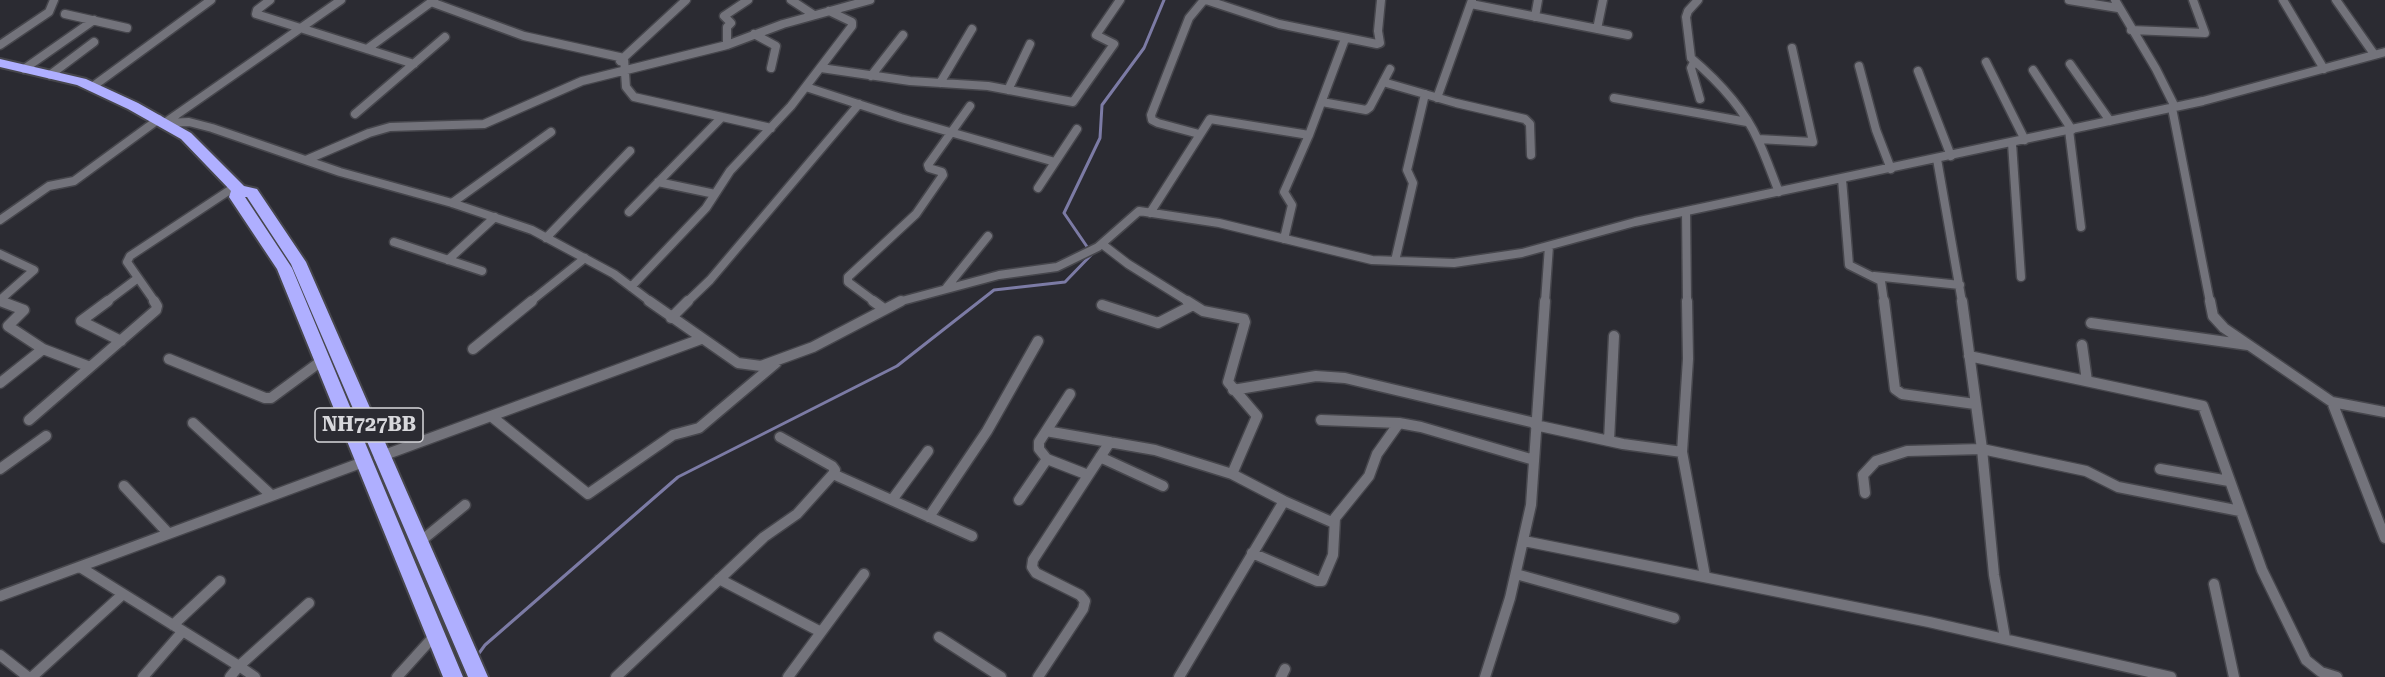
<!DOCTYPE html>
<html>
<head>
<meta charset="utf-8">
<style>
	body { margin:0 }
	canvas { display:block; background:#2b2b32 }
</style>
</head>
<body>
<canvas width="2385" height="677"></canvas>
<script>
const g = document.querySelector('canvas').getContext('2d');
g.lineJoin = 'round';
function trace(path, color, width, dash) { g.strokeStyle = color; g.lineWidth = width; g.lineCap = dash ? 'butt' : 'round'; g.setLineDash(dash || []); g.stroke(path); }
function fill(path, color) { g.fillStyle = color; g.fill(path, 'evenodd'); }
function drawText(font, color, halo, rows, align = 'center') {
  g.font = font + ' "Roboto Serif",serif'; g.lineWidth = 5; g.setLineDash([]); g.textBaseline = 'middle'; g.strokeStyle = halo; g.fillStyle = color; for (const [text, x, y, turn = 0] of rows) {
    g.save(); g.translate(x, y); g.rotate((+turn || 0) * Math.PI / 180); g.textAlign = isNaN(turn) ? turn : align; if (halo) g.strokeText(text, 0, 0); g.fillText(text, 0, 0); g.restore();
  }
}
trace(new Path2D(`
	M 477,656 L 485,645 L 678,477 L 897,366 L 994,290 L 1065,282 L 1092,254 L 1064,213 L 1100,138 L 1102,105 L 1144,48 L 1164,0`), '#7c7ba5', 3);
const streetFar1 = new Path2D(`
	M 270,0 L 257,10 L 256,14 L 414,64
	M 791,0 L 814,15
	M 1206,0 L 1279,24 L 1377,44 L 1380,43 L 1378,31 L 1381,0
	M 1698,0 L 1688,11 L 1686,17 L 1691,58 C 1717,80 1744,109 1758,140 C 1766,157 1772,175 1779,192
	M 2069,0 L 2118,8
	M 2115,0 L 2156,69 L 2175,107
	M 2283,0 L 2324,69
	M 2336,0 L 2374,54
	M 431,2 L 524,36 L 624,58 L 626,87 L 634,97 L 771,128
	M 1471,4 L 1628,35
	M 65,14 L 127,28
	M 1535,17 L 1538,0
	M 1597,29 L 1603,0
	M 2131,30 L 2205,33 L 2193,0
	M 754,34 L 776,46 L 771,68
	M 0,45 L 49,12 L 54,0
	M 727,45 L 727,27 L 731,23 L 724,16 L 748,0
	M 367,49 L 434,0
	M 620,61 L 686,0
	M 1694,62 L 1691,68 L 1700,99
	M 1986,62 L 2025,140
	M 2070,64 L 2110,121
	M 1859,66 L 1876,130 L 1891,169
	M 821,68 L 910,81 L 988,86 L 1073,102 L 1114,44 L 1096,35 L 1120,0
	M 24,69 L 94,20
	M 2033,70 L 2072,130
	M 1918,71 L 1951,156
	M 50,75 L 94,42
	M 871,76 L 903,35
	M 1383,82 L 1456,103 L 1525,119 L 1530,124 L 1531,155
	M 940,83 L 972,29
	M 92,87 L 211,0
	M 806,87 L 901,118 L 1055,162
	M 1008,90 L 1030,44
	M 1437,98 L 1472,0
	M 1614,98 L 1747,122
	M 1322,102 L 1366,110 L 1370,107 L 1390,69
	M 2172,108 L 2210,302
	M 355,114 L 445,37
	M 166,122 L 341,0
	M 166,123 L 189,122 L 212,128 L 340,172 L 452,203 L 532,230 L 614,274 L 651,302
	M 2069,130 L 2081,227
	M 1199,134 L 1158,123 L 1152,120 L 1151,115 L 1189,18 L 1204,0
	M 1758,139 L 1813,142 L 1792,48
	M 2012,143 L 2021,277
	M 1937,159 L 1962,302
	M 306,160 L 369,133 L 390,127 L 484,124 L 582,81 L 727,45 L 783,24 L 870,0
	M 1842,179 L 1849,265 L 1881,281 L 1884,302
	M 658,182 L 715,194
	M 1038,188 L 1077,129
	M 452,203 L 551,132
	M 1686,211 L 1687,302
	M 629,212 L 722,117
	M 1150,213 L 1210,119 L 1309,135
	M 0,220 L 49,186 L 74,181 L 159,119
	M 546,238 L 630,151
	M 1284,239 L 1292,205 L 1284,192 L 1309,135 L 1345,39
	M 394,242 L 482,271
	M 1102,244 L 1128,264 L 1189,302
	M 0,254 L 34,270 L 0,300
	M 448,260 L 495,217
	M 1395,261 L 1413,183 L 1407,170 L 1425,94
	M 1874,276 L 1960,285
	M 631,287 L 706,208 L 730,171 L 791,106 L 852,26 L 852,22 L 829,11
	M 947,287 L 988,236
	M 0,301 L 4,302
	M 106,302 L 138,278
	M 155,302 L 127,262 L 130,256 L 236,186
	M 530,302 L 585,258
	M 687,302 L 710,280 L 859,104
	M 875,302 L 848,282 L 848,277 L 916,214 L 943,175 L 942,172 L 929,168 L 928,165 L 970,106
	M 898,302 L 999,275 L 1057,267 L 1098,247 L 1139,211 L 1219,223 L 1372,260 L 1454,263 L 1522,253 L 1635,222 L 2203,101 L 2385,52
	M 1545,302 L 1549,246`);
const street = new Path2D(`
	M 0,301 L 24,310 L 8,326 L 43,349 L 90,367
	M 108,301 L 81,321 L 121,341
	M 649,301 L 738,363 L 761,366 L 813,347 L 901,301
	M 873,301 L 884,309
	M 1187,301 L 1203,311 L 1244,319 L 1245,322 L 1228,382 L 1257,416 L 1232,474
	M 1687,301 L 1688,359 L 1682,452 L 1705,576
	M 1884,301 L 1895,389 L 1902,394 L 1975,404
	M 1962,301 L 1982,449 L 1994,575 L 2005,638
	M 2210,301 L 2213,316 L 2224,328 L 2332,402 L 2385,538
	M 1102,305 L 1158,323 L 1193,305
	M 671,318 L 688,301
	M 2091,323 L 2248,345
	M 2082,345 L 2087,381
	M 473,349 L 532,301
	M 1969,356 L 2203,406 L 2262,570 L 2306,660 L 2321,672 L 2337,677
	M 169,359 L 265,398 L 271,398 L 324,359
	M 0,383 L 43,349
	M 1233,390 L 1316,376 L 1345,378 L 1535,423
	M 2332,402 L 2385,412
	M 491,416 L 588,494 L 673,435 L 699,428 L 776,363
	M 29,420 L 156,310 L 157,306 L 154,301
	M 1321,420 L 1399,423 L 1421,427 L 1534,460
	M 193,423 L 271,495
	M 1535,425 L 1623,444 L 1682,452
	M 1046,431 L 1155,450 L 1232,474 L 1284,501 L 1334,523
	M 1609,441 L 1614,336
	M 379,457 L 701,339
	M 1100,457 L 1163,486
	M 1047,459 L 1088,475
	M 0,469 L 46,436
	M 2160,469 L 2229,481
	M 833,474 L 972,536
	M 124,486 L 168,533
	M 1865,493 L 1863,475 L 1876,461 L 1907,451 L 1982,449 L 2086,471 L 2118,487 L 2240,511
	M 892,500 L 928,451
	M 1019,500 L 1047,459 L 1039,449 L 1039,442 L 1070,394
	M 929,517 L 987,431 L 1038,341
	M 421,541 L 465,505
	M 1524,541 L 1929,622 L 2171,677
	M 1252,553 L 1317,581 L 1322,581 L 1333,555 L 1335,518 L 1369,476 L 1377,454 L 1399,423
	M 80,567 L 239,666 L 230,677
	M 1516,574 L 1674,618
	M 719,579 L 821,632
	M 2214,584 L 2234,677
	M 0,596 L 366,461
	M 173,625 L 220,581
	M 939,637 L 1001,677
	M 0,655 L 28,677
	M 32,677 L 123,594
	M 143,677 L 183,631
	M 255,677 L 239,666 L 309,603
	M 397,677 L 435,635
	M 616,677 L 764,537 L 797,514 L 833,474 L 835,470 L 832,466 L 780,437
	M 788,677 L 864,574
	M 1038,677 L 1083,609 L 1085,601 L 1080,595 L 1036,573 L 1032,567 L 1033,560 L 1110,442
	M 1179,677 L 1284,501
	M 1281,677 L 1285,669
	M 1485,677 L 1510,598 L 1531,505 L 1545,301`);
const highway = new Path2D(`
	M 0,59 L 86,79 L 138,103 L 191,133 L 244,186 L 257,189 L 306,262 L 488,677 L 468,677 L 291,264 L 247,197 L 245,197 L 292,268 L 463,677 L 443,677 L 277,269 L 229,197 L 231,191 L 181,139 L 128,109 L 77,85 L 0,67 Z`);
trace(streetFar1, '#46464c', 11);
trace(street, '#46464c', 13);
trace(highway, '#46464c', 4);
trace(streetFar1, '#73737b', 8);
trace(street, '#73737b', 10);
fill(highway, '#afafff');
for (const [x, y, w] of [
	[369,425,108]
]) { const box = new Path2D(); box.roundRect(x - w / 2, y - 17, w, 34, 4.5); g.fillStyle = '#2b2b32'; g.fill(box); trace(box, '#d8d8dc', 1.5); }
drawText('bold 20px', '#d8d8dc', null, [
	["NH727BB",369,425]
]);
</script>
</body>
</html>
